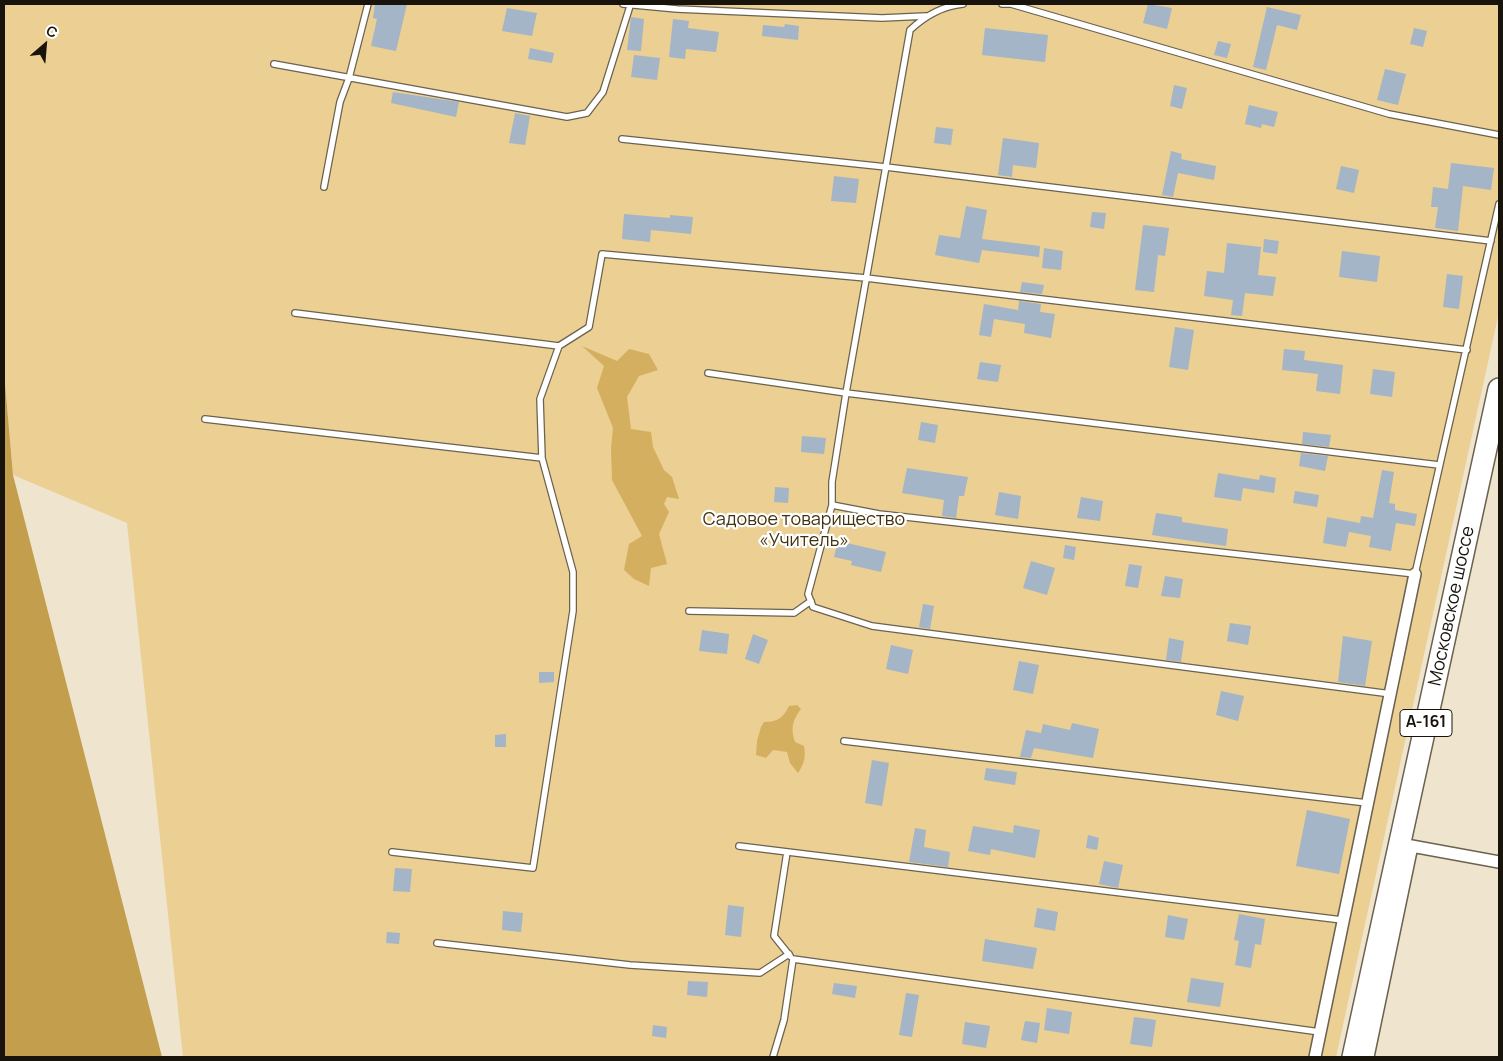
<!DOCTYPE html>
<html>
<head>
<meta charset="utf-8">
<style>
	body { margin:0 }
	#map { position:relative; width:1503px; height:1061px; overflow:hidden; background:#efe4ce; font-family:Manrope,sans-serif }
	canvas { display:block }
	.frame { position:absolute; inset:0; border:5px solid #18140c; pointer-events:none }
	.north { position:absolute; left:20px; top:20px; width:50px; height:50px; -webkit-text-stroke:4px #fff; paint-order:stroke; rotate:27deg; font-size:14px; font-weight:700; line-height:20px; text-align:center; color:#18140c }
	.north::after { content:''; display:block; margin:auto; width:18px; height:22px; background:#18140c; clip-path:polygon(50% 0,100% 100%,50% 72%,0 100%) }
</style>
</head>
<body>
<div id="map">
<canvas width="1503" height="1061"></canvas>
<div class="frame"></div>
<div class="north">С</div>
</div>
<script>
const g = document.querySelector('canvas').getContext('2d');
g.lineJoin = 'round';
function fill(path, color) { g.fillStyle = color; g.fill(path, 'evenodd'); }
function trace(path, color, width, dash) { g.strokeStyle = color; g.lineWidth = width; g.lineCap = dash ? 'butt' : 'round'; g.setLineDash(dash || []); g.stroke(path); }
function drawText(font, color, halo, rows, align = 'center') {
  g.font = font + ' Manrope,sans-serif'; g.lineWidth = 4.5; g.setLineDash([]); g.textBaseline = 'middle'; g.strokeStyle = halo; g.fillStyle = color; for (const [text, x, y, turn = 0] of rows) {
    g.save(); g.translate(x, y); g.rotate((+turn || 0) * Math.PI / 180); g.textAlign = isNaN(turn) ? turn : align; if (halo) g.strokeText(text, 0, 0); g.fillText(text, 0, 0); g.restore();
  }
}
fill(new Path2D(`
	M 4,4 L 1499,4 L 1499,312 L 1336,1057 L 183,1057 L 127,523 L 13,475 L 4,372 Z`), '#ebcf93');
fill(new Path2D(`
	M 4,372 L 13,475 L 162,1057 L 4,1057 Z`), '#c29e4d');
fill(new Path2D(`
	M 582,346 L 617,361 L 629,349 L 649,354 L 658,370 L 639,376 L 627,397 L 631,429 L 651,432 L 653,447 L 664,470 L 672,477 L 679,499 L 667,497 L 664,504 L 669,512 L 659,534 L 667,564 L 651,568 L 649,586 L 634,579 L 624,570 L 629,544 L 642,536 L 612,480 L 611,448 L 613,428 L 597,388 L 604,366 Z
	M 797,705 L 801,709 C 793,719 790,728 795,742 L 804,746 C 806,757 804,764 798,773 L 790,763 L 787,752 L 773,750 L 766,758 L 756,755 L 757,741 L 761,727 L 764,722 C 778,722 783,718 789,706 Z`), '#d4af5f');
fill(new Path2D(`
	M 375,4 L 407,4 L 396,51 L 371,46 L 377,19 L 373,18 Z
	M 1148,4 L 1172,8 L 1167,29 L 1143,23 Z
	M 1267,7 L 1301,15 L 1297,30 L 1277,25 L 1266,70 L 1253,67 Z
	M 507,8 L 537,13 L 532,36 L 502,31 Z
	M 631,17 L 644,19 L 641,51 L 627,50 Z
	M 673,19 L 689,21 L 688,28 L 719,32 L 716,52 L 686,49 L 685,59 L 669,57 Z
	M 785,24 L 799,26 L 798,40 L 762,36 L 763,25 L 784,27 Z
	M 985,28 L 1048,35 L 1045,62 L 982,55 Z
	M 1414,28 L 1427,31 L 1423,47 L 1410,44 Z
	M 1218,41 L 1231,44 L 1227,58 L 1214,55 Z
	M 530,48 L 554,53 L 552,63 L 528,59 Z
	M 634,55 L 660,58 L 657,80 L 631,77 Z
	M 1385,69 L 1406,74 L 1398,105 L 1377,100 Z
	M 1174,85 L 1187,88 L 1182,109 L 1170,106 Z
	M 393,92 L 459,102 L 456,117 L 391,103 Z
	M 1249,105 L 1278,112 L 1274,127 L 1262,124 L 1261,128 L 1245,124 Z
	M 515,113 L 530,116 L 525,145 L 509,143 Z
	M 936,127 L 953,129 L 951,145 L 934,143 Z
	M 1003,138 L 1039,143 L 1036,168 L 1013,165 L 1012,177 L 998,175 Z
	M 1171,151 L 1182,154 L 1181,159 L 1216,166 L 1214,180 L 1178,173 L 1173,197 L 1162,195 Z
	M 1451,163 L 1494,168 L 1491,190 L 1463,186 L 1458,231 L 1435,228 L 1438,207 L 1431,207 L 1433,187 L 1448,189 Z
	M 1341,166 L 1359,170 L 1354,193 L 1336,189 Z
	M 834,176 L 859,179 L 856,203 L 831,201 Z
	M 966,206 L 987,210 L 982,239 L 1040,246 L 1039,257 L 982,250 L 979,263 L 935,255 L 939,235 L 960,238 Z
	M 1092,212 L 1106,213 L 1104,229 L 1090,227 Z
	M 624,214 L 670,218 L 670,215 L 693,217 L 691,234 L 651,230 L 650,242 L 622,239 Z
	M 1143,225 L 1169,228 L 1165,256 L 1158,255 L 1154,292 L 1135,290 Z
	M 1264,239 L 1279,241 L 1277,254 L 1263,252 Z
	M 1227,243 L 1261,247 L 1258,275 L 1276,277 L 1273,296 L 1245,293 L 1242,316 L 1231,315 L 1233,300 L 1204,296 L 1207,271 L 1224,273 Z
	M 1044,248 L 1063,251 L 1061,270 L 1042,268 Z
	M 1342,251 L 1380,256 L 1377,282 L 1339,277 Z
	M 1447,274 L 1463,276 L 1459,309 L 1443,307 Z
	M 1022,282 L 1044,285 L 1042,294 L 1020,292 Z
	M 1019,301 L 1041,304 L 1040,312 L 1055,314 L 1051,338 L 1024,333 L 1025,324 L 994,319 L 991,337 L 979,335 L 984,304 L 1018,310 Z
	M 1175,327 L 1194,330 L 1188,370 L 1169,367 Z
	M 1284,349 L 1305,351 L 1304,360 L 1343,365 L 1340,394 L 1316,391 L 1318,374 L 1282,370 Z
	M 980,362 L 1001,365 L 998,382 L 977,379 Z
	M 1373,369 L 1395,372 L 1392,397 L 1370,394 Z
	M 921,422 L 938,425 L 935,443 L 918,440 Z
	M 1303,432 L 1331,435 L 1329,447 L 1302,444 Z
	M 802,436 L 826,438 L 824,454 L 801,452 Z
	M 1301,453 L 1328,456 L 1325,471 L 1299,466 Z
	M 907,468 L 968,477 L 964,496 L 959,496 L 956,518 L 942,516 L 944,500 L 902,493 Z
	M 1382,470 L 1394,472 L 1389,503 L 1395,504 L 1395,510 L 1417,514 L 1415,526 L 1396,523 L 1391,551 L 1369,547 L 1371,536 L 1349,532 L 1346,547 L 1323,543 L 1327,517 L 1360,523 L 1361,516 L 1373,518 Z
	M 1218,473 L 1259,480 L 1260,475 L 1276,478 L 1274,493 L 1243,488 L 1241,501 L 1214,497 Z
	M 775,487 L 789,488 L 788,503 L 774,502 Z
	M 1295,491 L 1319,495 L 1317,507 L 1293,503 Z
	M 999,492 L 1021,496 L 1018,519 L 995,515 Z
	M 1081,497 L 1103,501 L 1100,521 L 1077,518 Z
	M 1156,513 L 1182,517 L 1182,522 L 1228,529 L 1226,546 L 1152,535 Z
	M 838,541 L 886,552 L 881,572 L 851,565 L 852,561 L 834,557 Z
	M 1065,545 L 1076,547 L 1074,560 L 1063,558 Z
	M 1031,561 L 1055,568 L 1047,595 L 1023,588 Z
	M 1129,564 L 1142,566 L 1138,588 L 1125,586 Z
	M 1165,576 L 1183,579 L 1180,598 L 1161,596 Z
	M 923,604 L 934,606 L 930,629 L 919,627 Z
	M 1230,623 L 1251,626 L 1248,645 L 1227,641 Z
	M 702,630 L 729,634 L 727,654 L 699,651 Z
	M 753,634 L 768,640 L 759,664 L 745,659 Z
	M 1343,636 L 1372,641 L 1365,686 L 1338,682 Z
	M 1169,638 L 1184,641 L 1181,662 L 1166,660 Z
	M 891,645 L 913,650 L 908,674 L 886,669 Z
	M 1019,661 L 1039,665 L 1033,694 L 1013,690 Z
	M 539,672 L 554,672 L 554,682 L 539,683 Z
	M 1221,691 L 1244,696 L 1238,721 L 1216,715 Z
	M 1072,723 L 1099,729 L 1093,758 L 1034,748 L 1031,758 L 1020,757 L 1026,730 L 1041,733 L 1043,724 L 1070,730 Z
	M 506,734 L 506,747 L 495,747 L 495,735 Z
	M 872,760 L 889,763 L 882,806 L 865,803 Z
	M 986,768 L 1017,772 L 1015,785 L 984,780 Z
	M 1307,810 L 1350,819 L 1339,874 L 1296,866 Z
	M 1014,825 L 1040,830 L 1035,858 L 991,849 L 990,855 L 968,851 L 973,826 L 1013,833 Z
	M 915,828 L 926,830 L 924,847 L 950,852 L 948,867 L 909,862 Z
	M 1088,835 L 1099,838 L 1097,850 L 1086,848 Z
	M 1104,861 L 1123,865 L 1118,888 L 1099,884 Z
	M 395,868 L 412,869 L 410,892 L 393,891 Z
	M 728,905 L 744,907 L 741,937 L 725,935 Z
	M 1037,908 L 1058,912 L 1055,931 L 1034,927 Z
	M 503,911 L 523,913 L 521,932 L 502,930 Z
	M 1239,914 L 1265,919 L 1261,945 L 1255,944 L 1251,968 L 1235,965 L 1239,941 L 1234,940 Z
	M 1168,915 L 1188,919 L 1184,940 L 1165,937 Z
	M 387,932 L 400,933 L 399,944 L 386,943 Z
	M 985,939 L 1037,948 L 1033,969 L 982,961 Z
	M 1191,978 L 1224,983 L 1220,1007 L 1187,1002 Z
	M 688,981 L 708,982 L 707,997 L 687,995 Z
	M 834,983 L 857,986 L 855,998 L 832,994 Z
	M 906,993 L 919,995 L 912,1037 L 899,1035 Z
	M 1047,1008 L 1072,1012 L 1069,1034 L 1044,1030 Z
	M 1134,1017 L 1156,1020 L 1152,1047 L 1130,1044 Z
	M 1025,1021 L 1040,1023 L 1037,1043 L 1021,1040 Z
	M 965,1022 L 990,1026 L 986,1048 L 962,1044 Z
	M 653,1025 L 667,1027 L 666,1038 L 652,1036 Z`), '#a3b5c6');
const lane = new Path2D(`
	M 623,4 L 677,9 L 882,18 L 926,16
	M 963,4 C 941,6 925,16 910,30 L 846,393 L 832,482 L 832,505 L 808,594 L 813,607 L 872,626 L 1391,694
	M 1002,4 L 1011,4 L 1389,114 L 1499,135
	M 274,64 L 567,117 L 587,113 L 603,92 L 630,6
	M 622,139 L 886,167 L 1491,241
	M 324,187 L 340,102 L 349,78 L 368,4
	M 295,313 L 559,346
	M 708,373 L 846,393 L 1439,465
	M 205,419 L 542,458
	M 832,505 L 879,514 L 1415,574 L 1499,204
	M 689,611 L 794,613 L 811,601
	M 844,741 L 1367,803
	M 739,846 L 1342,920
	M 392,852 L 533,868 L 573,611 L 573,572 L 542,458 L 540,399 L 559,346 L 589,327 L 602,254 L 866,278 L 1467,350
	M 787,852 L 774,936 L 790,956
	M 437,943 L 630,965 L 760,973 L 789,954
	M 773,1057 L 784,1020 L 793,959 L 1320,1032`);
const street = new Path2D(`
	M 1406,845 L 1499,862
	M 1315,1057 L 1415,574
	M 1368,1057 L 1412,846`);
const highway = new Path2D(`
	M 1353,1057 L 1499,389`);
trace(lane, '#6b624f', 8);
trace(street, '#6b624f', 14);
trace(highway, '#6b624f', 24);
trace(lane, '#fff', 5.5);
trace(street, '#fff', 11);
trace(highway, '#fff', 21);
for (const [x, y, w] of [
	[1426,723,52]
]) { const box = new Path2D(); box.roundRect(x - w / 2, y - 13.5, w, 27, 4); g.fillStyle = '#fff'; g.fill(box); trace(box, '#18140c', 1); }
drawText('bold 16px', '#18140c', null, [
	["А-161",1426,723]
]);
drawText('18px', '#42330f', '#fff', [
	["Садовое товарищество",804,520],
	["«Учитель»",804,541]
]);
drawText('18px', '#18140c', '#fff', [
	["Московское шоссе",1452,606,-78]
]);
</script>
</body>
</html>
